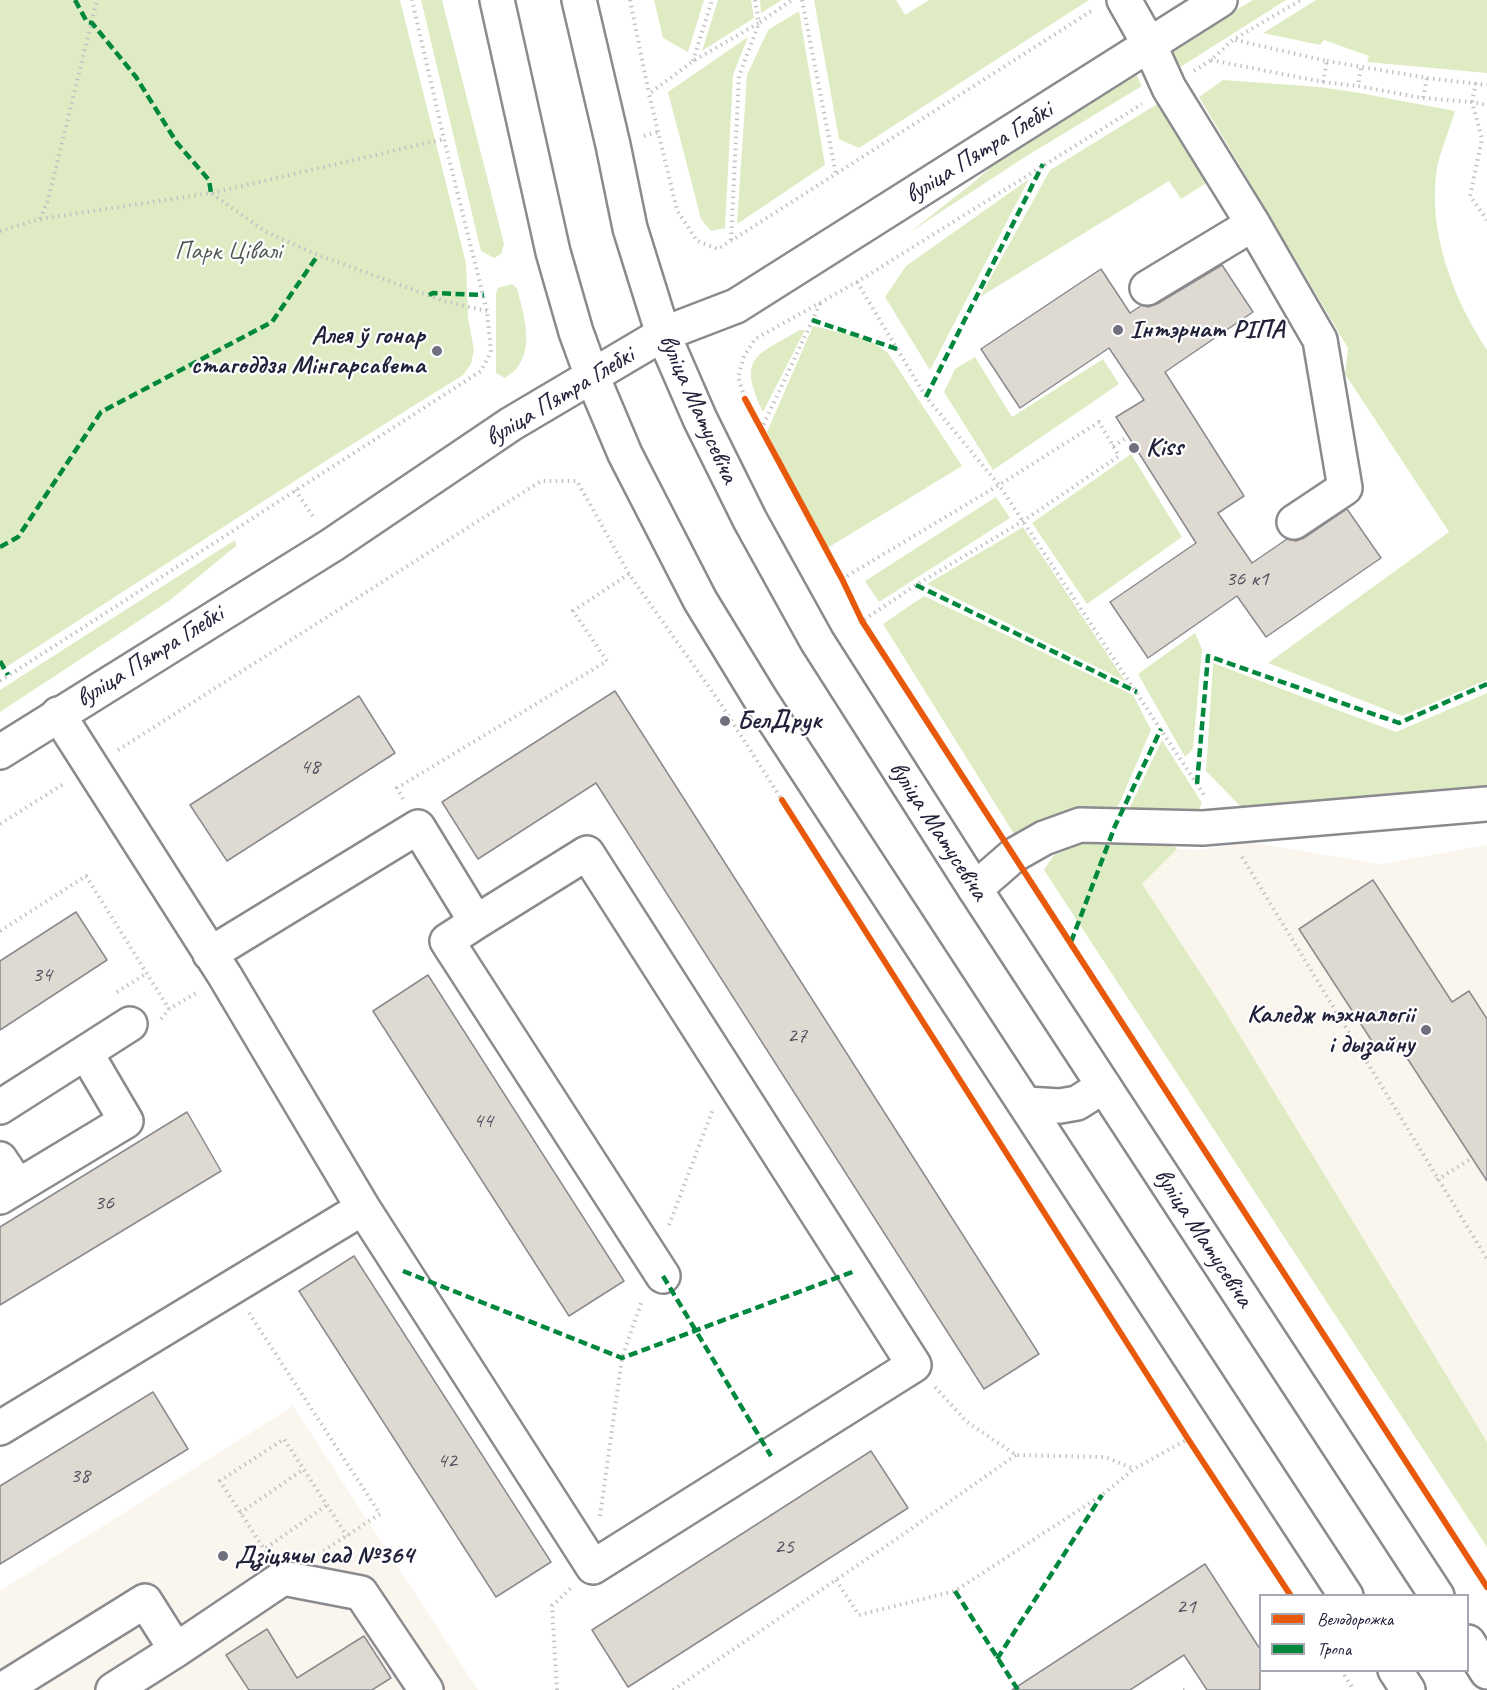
<!DOCTYPE html>
<html>
<head>
<meta charset="utf-8">
<style>
	body { margin:0 }
	#map { position:relative; width:1487px; height:1690px; overflow:hidden; background:#fff; font-family:Caveat,sans-serif }
	canvas { display:block }
	.legend { position:absolute; left:1259px; top:1594px; width:210px; height:78px; box-sizing:border-box; background:#fff; border:2px solid #a7a7b1; margin:0; padding:8px 10px; list-style:none; font-size:18px; color:#22223b }
	.legend li { display:flex; align-items:center; gap:12px; height:30px }
	.legend b { width:30px; border:2px solid #a7a7b1 }
</style>
</head>
<body>
<div id="map">
<canvas width="1487" height="1690"></canvas>
<ul class="legend">
<li><b style="height:8px;background:#e8590c"></b>Велодорожка</li>
<li><b style="height:8px;background:#00873e"></b>Тропа</li>
</ul>
</div>
<script>
const g = document.querySelector('canvas').getContext('2d');
g.lineJoin = 'round';
function fill(path, color) { g.fillStyle = color; g.fill(path, 'evenodd'); }
function trace(path, color, width, dash) { g.strokeStyle = color; g.lineWidth = width; g.lineCap = dash ? 'butt' : 'round'; g.setLineDash(dash || []); g.stroke(path); }
function drawText(font, color, halo, rows, align = 'center') {
  g.font = font + ' Caveat,sans-serif'; g.lineWidth = 4.5; g.setLineDash([]); g.textBaseline = 'middle'; g.strokeStyle = halo; g.fillStyle = color; for (const [text, x, y, turn = 0] of rows) {
    g.save(); g.translate(x, y); g.rotate((+turn || 0) * Math.PI / 180); g.textAlign = isNaN(turn) ? turn : align; if (halo) g.strokeText(text, 0, 0); g.fillText(text, 0, 0); g.restore();
  }
}
fill(new Path2D(`
	M 1247,842 L 1381,864 L 1487,845 L 1487,1444 L 1142,884 L 1177,849 L 1201,850 Z
	M 293,1406 L 478,1690 L 0,1690 L 0,1591 Z`), '#faf5ed');
fill(new Path2D(`
	M 0,0 L 400,0 L 466,263 L 468,318 L 474,350 L 471,364 L 463,375 L 332,457 L 0,671 Z
	M 421,0 L 442,0 L 504,244 L 501,254 L 494,258 L 481,251 Z
	M 654,0 L 704,0 L 688,52 L 663,38 Z
	M 718,0 L 751,0 L 754,18 L 702,51 Z
	M 760,0 L 782,0 L 761,13 Z
	M 814,0 L 896,0 L 905,15 L 929,0 L 1089,0 L 859,148 L 839,139 Z
	M 1253,0 L 1286,0 L 1171,73 L 1172,54 L 1177,44 Z
	M 1316,0 L 1487,0 L 1487,73 L 1367,62 L 1369,56 L 1324,40 L 1320,45 L 1263,33 Z
	M 799,11 L 825,165 L 737,224 L 747,75 L 768,30 Z
	M 748,37 L 733,75 L 725,228 L 711,231 L 701,219 L 668,92 Z
	M 1132,74 L 1137,76 L 1142,86 L 1025,157 L 910,232 L 973,183 L 1026,135 Z
	M 1223,80 L 1320,87 L 1360,93 L 1455,111 C 1450,129 1441,149 1437,168 C 1427,230 1453,299 1487,350 L 1487,680 L 1402,716 L 1268,663 L 1449,532 L 1345,374 L 1348,348 L 1199,97 Z
	M 1167,98 L 1216,177 L 1181,199 L 1169,181 L 980,297 L 1050,170 Z
	M 1029,179 L 930,370 L 885,297 L 906,266 Z
	M 512,284 L 517,288 C 523,313 535,346 516,369 C 514,372 508,375 505,378 L 496,373 L 496,293 L 498,288 Z
	M 813,326 L 868,339 L 888,353 L 962,466 L 826,549 L 767,432 Z
	M 800,330 L 805,330 L 763,412 C 737,357 755,356 800,330 Z
	M 975,357 L 1012,417 L 1103,359 L 1119,384 L 993,470 L 944,392 L 955,369 Z
	M 1131,454 L 1182,537 L 1087,604 L 1032,523 Z
	M 996,497 L 1010,518 L 879,602 L 865,581 Z
	M 1023,527 L 1125,681 L 927,584 Z
	M 235,540 L 236,546 L 169,601 L 0,712 L 0,690 Z
	M 924,596 L 1133,695 L 1151,730 L 1113,818 L 1019,842 L 883,624 Z
	M 1195,633 L 1202,649 L 1193,749 L 1185,757 L 1138,674 Z
	M 1213,663 L 1396,732 L 1487,693 L 1487,790 L 1243,809 L 1206,771 Z
	M 1162,740 L 1202,803 L 1196,816 L 1129,809 Z
	M 1093,839 L 1168,839 L 1177,849 L 1142,884 L 1220,1003 L 1487,1442 L 1487,1547 L 1044,870 L 1054,855 Z`), '#dfecc3');
const building = new Path2D(`
	M 1222,265 L 1253,312 L 1165,372 L 1244,496 L 1218,513 L 1252,563 L 1287,539 L 1296,541 L 1304,538 L 1347,509 L 1381,558 L 1266,637 L 1237,596 L 1148,658 L 1110,602 L 1196,543 L 1116,417 L 1144,400 L 1109,348 L 1020,408 L 981,349 L 1101,269 L 1130,313 L 1142,305 L 1148,307 L 1157,304 Z
	M 615,691 L 1039,1354 L 984,1389 L 596,783 L 478,859 L 442,802 Z
	M 359,696 L 395,753 L 227,861 L 190,805 Z
	M 1373,880 L 1452,1002 L 1469,991 L 1487,1019 L 1487,1181 L 1396,1041 L 1379,1052 L 1299,929 Z
	M 76,912 L 107,960 L 0,1030 L 0,961 Z
	M 428,975 L 624,1281 L 569,1316 L 373,1011 Z
	M 187,1112 L 221,1171 L 0,1305 L 0,1227 Z
	M 354,1256 L 551,1562 L 496,1597 L 299,1291 Z
	M 153,1392 L 188,1449 L 0,1564 L 0,1486 Z
	M 871,1451 L 908,1508 L 628,1687 L 592,1630 Z
	M 1205,1564 L 1260,1649 L 1260,1690 L 1207,1690 L 1184,1655 L 1130,1690 L 1012,1690 Z
	M 267,1629 L 297,1678 L 364,1636 L 391,1678 L 372,1690 L 249,1690 L 226,1655 Z`);
fill(building, '#dfdad1');
trace(building, '#8a8a8f', 1.5);
const minor = new Path2D(`
	M 1124,0 L 1150,46 L 1169,88 L 1253,224 L 1320,340 L 1345,488 L 1294,522
	M 1147,288 L 1253,224
	M 58,714 L 225,976 L 363,1208 L 593,1567 L 914,1365 L 587,853 L 476,922
	M 975,889 L 1014,855 L 1044,838 L 1080,825 L 1203,828 L 1487,804
	M 210,954 L 418,827 L 476,922 L 447,941 L 663,1276
	M 0,1107 L 130,1024
	M 0,1159 L 18,1186
	M 0,1197 L 126,1121 L 86,1053
	M 0,1428 L 363,1208
	M 2,1690 L 145,1601 L 176,1650 L 283,1578 L 361,1593 L 426,1690
	M 113,1690 L 176,1650`);
const major = new Path2D(`
	M 497,0 L 553,252 L 576,332 L 592,376 L 625,454 L 700,600 L 761,700 L 1346,1596
	M 579,0 L 613,145 L 630,228 L 663,334 L 700,419 L 750,520 L 817,641 L 975,889 L 1437,1596
	M 0,752 L 332,545 L 511,424 L 663,334 L 736,306 L 1220,0
	M 1026,1104 L 1060,1106 L 1077,1103 L 1104,1086
	M 1468,1642 L 1487,1672
	M 1395,1670 L 1408,1690`);
trace(minor, '#8a8a8f', 38);
trace(major, '#8a8a8f', 38);
trace(new Path2D(`
	M 630,0 L 649,94
	M 755,0 L 759,23 L 693,61 L 649,94 L 677,210 L 697,241 L 718,249 L 1093,10
	M 802,0 L 836,174
	M 1211,60 L 1323,82 L 1327,61 L 1235,40
	M 693,61 L 712,0
	M 1327,61 L 1427,78 L 1423,98 L 1358,86 L 1361,67
	M 1194,71 L 1211,60 L 1234,39 L 1301,0
	M 1427,78 L 1487,85
	M 1323,82 L 1358,86
	M 1476,83 L 1472,102 L 1487,105
	M 1423,98 L 1472,102 L 1482,139 L 1470,196 L 1487,220
	M 644,136 L 658,132
	M 212,193 L 444,139
	M 40,219 L 48,200 L 97,0
	M 0,231 L 40,219 L 211,193 L 266,232 L 318,255 L 444,301 L 487,311
	M 731,240 L 739,76 L 759,23 L 792,0
	M 857,282 L 926,397 L 999,485 L 1204,795
	M 761,430 L 821,302
	M 1113,446 L 1128,437
	M 295,490 L 315,519
	M 842,579 L 999,485 L 1099,422 L 1119,456 L 1023,521 L 916,585 L 862,621
	M 0,681 L 481,371 L 491,352 L 487,311 L 444,139 L 412,0
	M 118,750 L 541,481 L 577,481 L 629,574 L 721,704 L 1188,1439 L 1291,1596
	M 403,799 L 397,788 L 607,661 L 573,611 L 629,574
	M 0,824 L 65,783
	M 996,827 L 862,621 L 842,579 L 761,430 L 745,399 L 738,377 L 744,356 L 755,339 L 857,282 L 1142,104
	M 1242,857 L 1487,1259
	M 1032,881 L 1487,1587
	M 0,931 L 86,876 L 169,1009
	M 117,992 L 147,973
	M 161,1019 L 169,1009 L 198,992
	M 1437,1180 L 1472,1158
	M 669,1225 L 713,1109
	M 249,1313 L 380,1514 L 323,1551
	M 935,1387 L 967,1422 L 1016,1455 L 1105,1457 L 1134,1469
	M 240,1513 L 304,1469
	M 600,1516 L 622,1358 L 642,1300
	M 266,1548 L 327,1505
	M 266,1552 L 220,1481 L 284,1439 L 347,1536
	M 836,1580 L 859,1615 L 955,1591 L 1102,1495 L 1134,1469 L 1188,1439
	M 1341,1670 L 1354,1690
	M 557,1690 L 552,1606 L 571,1588
	M 673,1690 L 898,1538 L 1016,1455
	M 1183,1690 L 1186,1690`), '#c2c2c4', 4, [1.5, 4.5]);
trace(minor, '#fff', 33);
trace(major, '#fff', 33);
trace(new Path2D(`
	M 75,0 L 87,22 L 92,23 L 136,77 L 177,143 L 209,180 L 211,193
	M 429,295 L 433,293 L 484,295
	M 812,320 L 897,349
	M 926,397 L 1043,164
	M 0,547 L 18,537 L 101,412 L 272,322 L 318,255
	M 916,585 L 1137,692
	M 0,661 L 8,675
	M 1197,784 L 1208,656 L 1399,723 L 1487,684
	M 1071,942 L 1115,826 L 1161,729
	M 403,1271 L 622,1358 L 855,1271
	M 663,1276 L 771,1456
	M 955,1591 L 1018,1690
	M 997,1659 L 1102,1495`), '#00873e', 4.5, [9, 4.5]);
trace(new Path2D(`
	M 745,399 L 842,579 L 862,621 L 1487,1587
	M 782,800 L 1188,1439 L 1291,1596`), '#e8590c', 6);
for (const [x, y, r, color] of [
	[1118,330,6,"#6f6f80"],
	[437,351,6,"#6f6f80"],
	[1134,448,6,"#6f6f80"],
	[725,721,6,"#6f6f80"],
	[1426,1030,6,"#6f6f80"],
	[223,1556,6,"#6f6f80"]
]) { const dot = new Path2D(); dot.arc(x, y, r, 0, 2 * Math.PI); g.fillStyle = color; g.fill(dot); trace(dot, '#fff', 2); }
drawText('22px', '#515060', null, [
	["36 к1",1247,579],
	["48",310,767],
	["34",42,975],
	["27",797,1036],
	["44",483,1121],
	["36",104,1203],
	["42",447,1461],
	["38",80,1476],
	["25",784,1547],
	["21",1186,1607]
]);
drawText('26px', '#22223b', '#fff', [
	["вуліца Пятра Глебкі",979,153,-32],
	["вуліца Пятра Глебкі",560,397,-31],
	["вуліца Матусевіча",698,409,66],
	["вуліца Пятра Глебкі",150,657,-32],
	["вуліца Матусевіча",938,831,57],
	["вуліца Матусевіча",1203,1238,57]
]);
drawText('26px', '#535a55', '#fff', [
	["Парк Цівалі",228,252]
]);
drawText('bold 26px', '#22223b', '#fff', [
	["Інтэрнат РІПА",1130,330],
	["Алея ў гонар",425,336,"right"],
	["стагоддзя Мінгарсавета",425,366,"right"],
	["Kiss",1146,448],
	["БелДрук",737,721],
	["Каледж тэхналогіі",1414,1015,"right"],
	["і дызайну",1414,1045,"right"],
	["Дзіцячы сад №364",235,1556]
], 'left');
</script>
</body>
</html>
